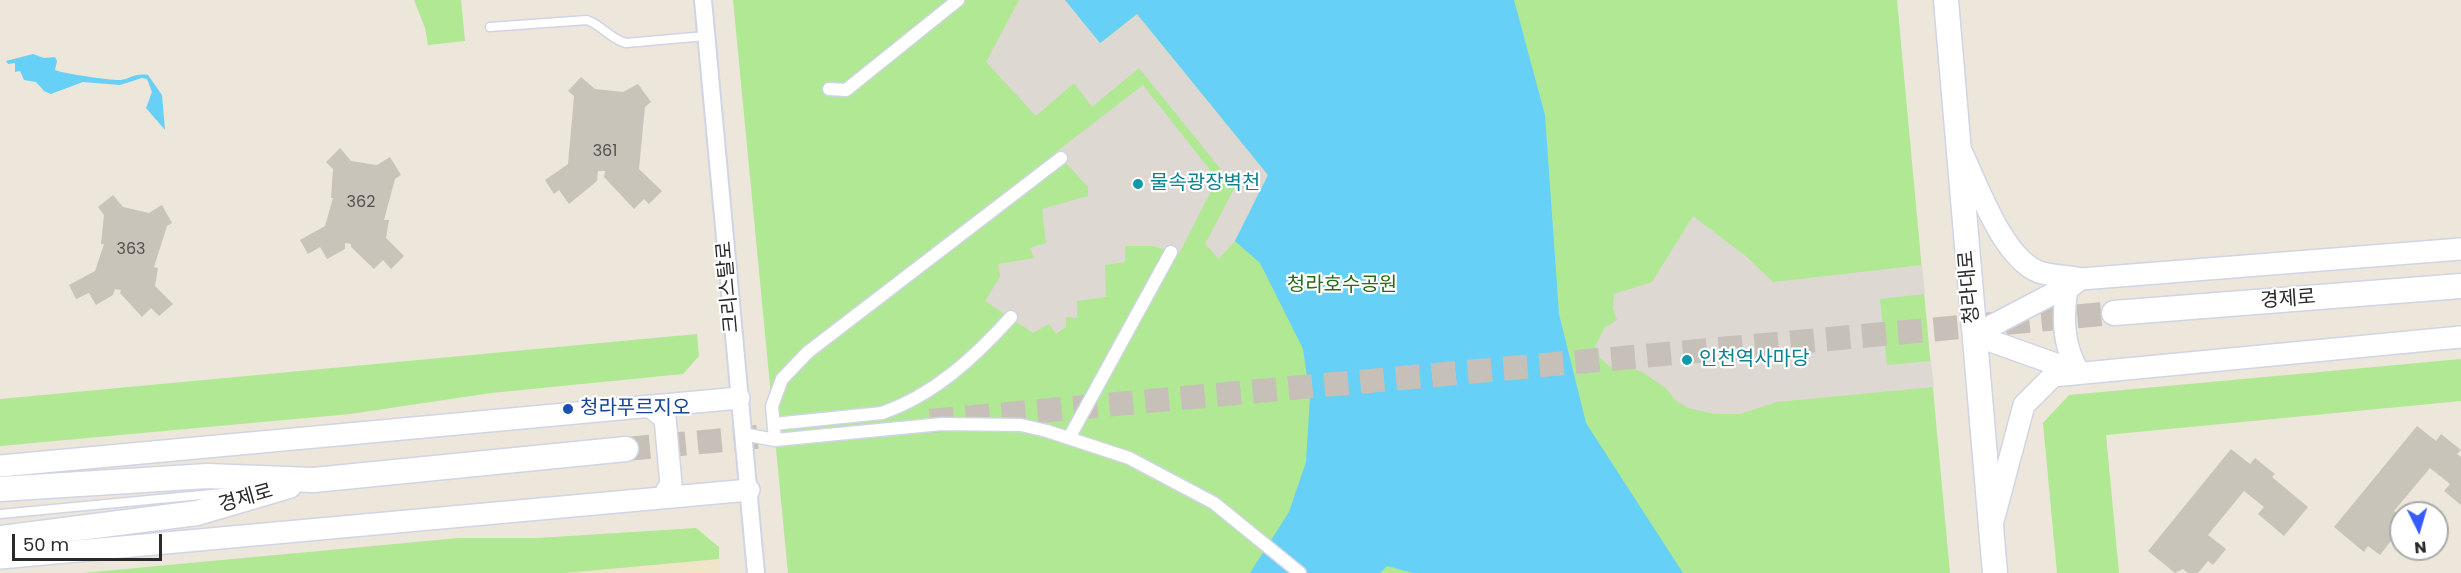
<!DOCTYPE html>
<html>
<head>
<meta charset="utf-8">
<style>
	body { margin:0 }
	#map { position:relative; width:2461px; height:573px; overflow:hidden; background:#ede6db; font-family:Poppins,sans-serif }
	canvas { display:block }
	.north { position:absolute; left:2389px; top:501px; width:60px; height:60px; box-sizing:border-box; background:#fff; border:2px solid #aaa; border-radius:50%; rotate:175deg; font-size:16px; font-weight:700; line-height:24px; text-align:center; color:#2a2a2a }
	.north::after { content:''; display:block; margin:auto; width:21px; height:27px; background:#375bff; clip-path:polygon(50% 0,100% 100%,50% 72%,0 100%) }
	.scale { position:absolute; left:12px; top:534px; width:150px; height:27px; box-sizing:border-box; border:3px solid #2a2a2a; border-top:0; padding-left:8px; font-size:18px; line-height:21px; white-space:nowrap; color:#2a2a2a; -webkit-text-stroke:4px #fff; paint-order:stroke }
</style>
</head>
<body>
<div id="map">
<canvas width="2461" height="573"></canvas>
<div class="north">N</div>
<div class="scale">50 m</div>
</div>
<script>
const g = document.querySelector('canvas').getContext('2d');
g.lineJoin = 'round';
function fill(path, color) { g.fillStyle = color; g.fill(path, 'evenodd'); }
function trace(path, color, width, dash) { g.strokeStyle = color; g.lineWidth = width; g.lineCap = dash ? 'butt' : 'round'; g.setLineDash(dash || []); g.stroke(path); }
function drawText(font, color, halo, rows, align = 'center') {
  g.font = font + ' Poppins,"Noto Sans KR",sans-serif'; g.lineWidth = 4.5; g.setLineDash([]); g.textBaseline = 'middle'; g.strokeStyle = halo; g.fillStyle = color; for (const [text, x, y, turn = 0] of rows) {
    g.save(); g.translate(x, y); g.rotate((+turn || 0) * Math.PI / 180); g.textAlign = isNaN(turn) ? turn : align; if (halo) g.strokeText(text, 0, 0); g.fillText(text, 0, 0); g.restore();
  }
}
fill(new Path2D(`
	M 719,559 L 720,573 L 565,573 Z`), '#f0e4c9');
fill(new Path2D(`
	M 414,0 L 461,0 L 465,41 L 428,45 L 425,28 Z
	M 733,0 L 1897,0 L 1950,573 L 788,573 Z
	M 697,334 L 699,356 L 683,374 L 491,393 L 350,414 L 0,446 L 0,399 Z
	M 2461,359 L 2461,401 L 2106,435 L 2119,573 L 2057,573 L 2043,423 L 2069,395 Z
	M 696,528 L 719,547 L 719,559 L 565,573 L 82,573 L 459,538 L 538,538 Z`), '#b0e893');
fill(new Path2D(`
	M 1019,0 L 1065,0 L 1101,43 L 1137,14 L 1268,175 L 1235,241 L 1219,259 L 1205,244 L 1235,187 L 1139,68 L 1092,107 L 1074,83 L 1036,116 L 986,62 Z
	M 1143,85 L 1217,179 L 1179,254 L 1153,246 L 1125,246 L 1125,262 L 1105,265 L 1106,297 L 1077,301 L 1077,318 L 1066,317 L 1066,327 L 1056,334 L 1049,324 L 1033,333 L 985,301 L 1000,277 L 998,264 L 1034,258 L 1030,248 L 1046,243 L 1042,209 L 1088,196 L 1088,187 L 1056,152 Z
	M 1693,216 L 1747,257 L 1773,282 L 1922,265 L 1925,294 L 1880,299 L 1887,365 L 1931,361 L 1934,387 L 1777,402 L 1740,414 L 1715,414 L 1688,408 L 1675,400 L 1666,388 L 1642,372 L 1628,367 L 1609,366 L 1601,359 L 1595,347 L 1605,327 L 1617,320 L 1613,309 L 1614,294 L 1652,282 Z`), '#ddd9d2');
fill(new Path2D(`
	M 1065,0 L 1514,0 L 1545,115 L 1559,314 L 1586,423 L 1683,573 L 1413,573 L 1387,566 L 1380,573 L 1250,573 L 1289,512 L 1306,462 L 1310,397 L 1303,349 L 1260,263 L 1235,241 L 1268,175 L 1137,14 L 1100,43 Z
	M 33,54 L 44,58 L 55,57 L 57,61 L 55,70 C 59,73 115,81 121,80 C 132,78 135,73 148,75 L 162,95 L 165,130 L 146,108 L 152,92 L 147,79 L 142,78 L 120,85 L 83,82 L 51,94 L 44,91 L 36,82 L 24,80 L 20,71 L 15,72 L 15,63 L 8,64 L 6,61 Z`), '#66d0f7');
fill(new Path2D(`
	M 581,77 L 595,89 L 623,92 L 638,84 L 651,102 L 645,107 L 639,169 L 662,191 L 649,204 L 644,199 L 634,209 L 604,177 L 605,171 L 598,171 L 597,181 L 569,204 L 559,190 L 554,194 L 545,180 L 568,164 L 574,96 L 568,91 Z
	M 340,148 L 351,161 L 377,165 L 390,157 L 401,175 L 395,179 L 384,220 L 389,220 L 386,238 L 404,256 L 391,269 L 383,260 L 374,269 L 351,247 L 351,244 L 345,243 L 345,249 L 327,259 L 320,247 L 308,254 L 300,240 L 325,226 L 333,198 L 331,198 L 333,169 L 326,162 Z
	M 113,195 L 123,207 L 149,213 L 162,205 L 172,223 L 167,226 L 154,267 L 158,268 L 155,286 L 173,304 L 159,316 L 151,308 L 142,317 L 120,293 L 121,290 L 115,289 L 113,295 L 96,305 L 89,293 L 76,299 L 69,285 L 95,271 L 104,244 L 101,244 L 104,215 L 98,207 Z
	M 2417,426 L 2436,441 L 2441,434 L 2461,450 L 2457,454 L 2461,457 L 2461,505 L 2444,491 L 2450,484 L 2430,468 L 2394,511 L 2401,517 L 2401,538 L 2398,541 L 2394,537 L 2380,555 L 2368,546 L 2364,552 L 2334,527 Z
	M 2231,449 L 2250,464 L 2255,458 L 2275,474 L 2272,477 L 2308,507 L 2284,536 L 2258,514 L 2264,507 L 2244,491 L 2208,535 L 2226,549 L 2213,565 L 2208,561 L 2198,573 L 2188,573 L 2183,569 L 2175,573 L 2148,551 Z`), '#c8c4ba');
trace(new Path2D(`
	M 930,421 L 2114,313
	M 626,449 L 767,436`), '#c6c0b8', 24, [24, 12]);
const service = new Path2D(`
	M 490,27 L 587,20 C 602,25 610,39 626,43 L 706,36
	M 0,514 L 233,492`);
const pedestrian = new Path2D(`
	M 829,89 L 846,90 L 958,0
	M 774,424 L 882,413 C 934,395 975,357 1011,317
	M 743,434 L 775,440 L 942,424 L 1021,425 L 1047,431 L 1129,458 L 1214,503 L 1300,573
	M 1069,438 L 1171,252
	M 775,440 L 772,406 L 782,379 L 808,352 L 1061,158`);
const minor = new Path2D(`
	M 703,0 L 756,573`);
const tertiary = new Path2D(`
	M 1960,149 C 1977,183 2002,258 2039,272 C 2052,276 2068,276 2081,279 L 2461,249
	M 2078,281 L 2067,289 C 2062,318 2063,347 2079,372
	M 1974,335 L 2081,279
	M 1974,335 L 2075,371
	M 649,406 L 665,418 L 671,484 L 663,497
	M 0,466 L 739,398
	M 1993,521 L 2024,405 L 2053,376 L 2461,337
	M 0,558 L 749,490`);
const secondary = new Path2D(`
	M 1946,0 L 1995,573
	M 2114,313 L 2461,286
	M 0,489 L 207,476 L 314,480 L 626,449
	M 0,538 L 197,513 L 289,486`);
trace(service, '#d0d4e4', 11);
trace(pedestrian, '#d0d4e4', 15);
trace(minor, '#d0d4e4', 20);
trace(tertiary, '#d0d4e4', 24);
trace(secondary, '#d0d4e4', 27);
trace(service, '#fff', 8);
trace(pedestrian, '#fff', 12);
trace(minor, '#fff', 16);
trace(tertiary, '#fff', 21);
trace(secondary, '#fff', 24);
for (const [x, y, r, color] of [
	[1138,184,6,"#0f9aa8"],
	[1687,360,6,"#0f9aa8"],
	[568,409,6,"#1a4fb4"]
]) { const dot = new Path2D(); dot.arc(x, y, r, 0, 2 * Math.PI); g.fillStyle = color; g.fill(dot); trace(dot, '#fff', 2); }
drawText('16px', '#52504e', null, [
	["361",605,152],
	["362",361,203],
	["363",131,250]
]);
drawText('20px', '#0d838f', '#fff', [
	["물속광장벽천",1150,184],
	["인천역사마당",1699,360]
], 'left');
drawText('20px', '#276d15', '#fff', [
	["청라호수공원",1342,286]
]);
drawText('20px', '#2a2a2a', '#fff', [
	["크리스탈로",729,287,-95],
	["청라대로",1970,287,-95],
	["경제로",2288,300,-4],
	["경제로",246,499,-16]
]);
drawText('20px', '#164399', '#fff', [
	["청라푸르지오",580,409]
], 'left');
</script>
</body>
</html>
